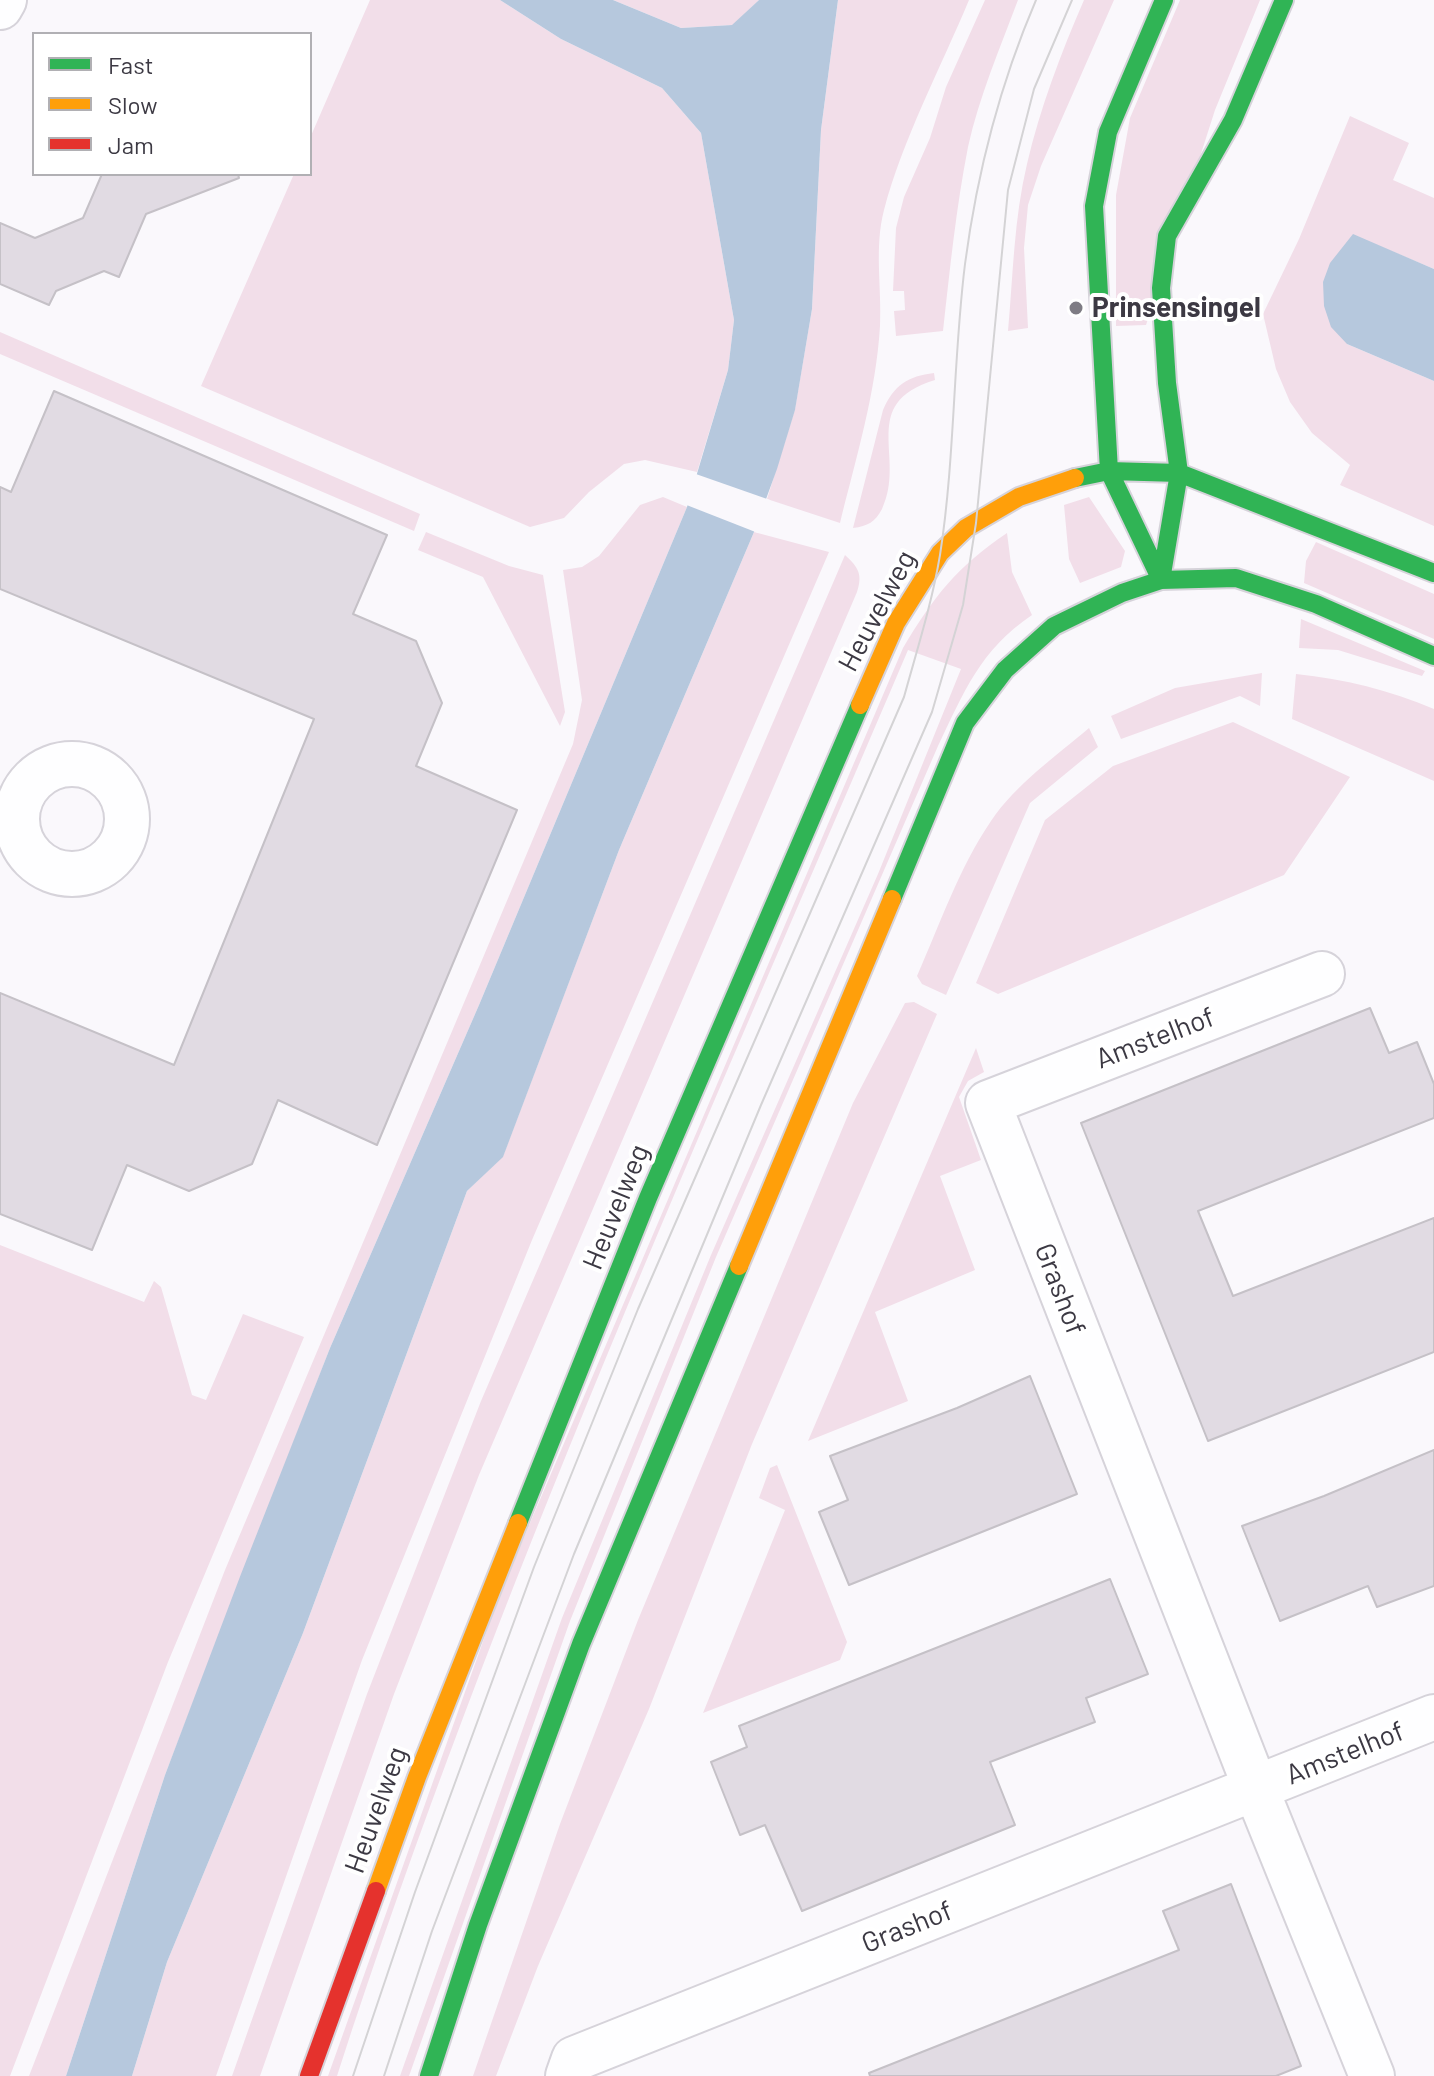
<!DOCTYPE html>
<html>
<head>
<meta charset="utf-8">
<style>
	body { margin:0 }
	#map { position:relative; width:1434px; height:2076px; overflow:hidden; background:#faf8fc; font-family:Barlow,sans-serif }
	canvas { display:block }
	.legend { position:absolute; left:32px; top:32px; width:280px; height:144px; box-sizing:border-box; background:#fff; border:2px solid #b1b0b4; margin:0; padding:10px 14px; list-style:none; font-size:24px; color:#3c3943 }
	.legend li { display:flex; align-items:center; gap:16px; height:40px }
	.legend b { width:40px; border:2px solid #b1b0b4 }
</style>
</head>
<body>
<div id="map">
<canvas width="1434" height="2076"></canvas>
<ul class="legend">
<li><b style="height:10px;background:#30b455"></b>Fast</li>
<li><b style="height:10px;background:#ff9f0a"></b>Slow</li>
<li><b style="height:10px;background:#e5322d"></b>Jam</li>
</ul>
</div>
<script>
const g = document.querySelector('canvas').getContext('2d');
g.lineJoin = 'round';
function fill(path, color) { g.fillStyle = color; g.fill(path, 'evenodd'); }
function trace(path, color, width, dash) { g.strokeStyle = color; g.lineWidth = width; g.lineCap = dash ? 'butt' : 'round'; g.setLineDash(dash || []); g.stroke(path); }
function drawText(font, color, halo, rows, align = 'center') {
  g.font = font + ' Barlow,sans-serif'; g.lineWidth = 8; g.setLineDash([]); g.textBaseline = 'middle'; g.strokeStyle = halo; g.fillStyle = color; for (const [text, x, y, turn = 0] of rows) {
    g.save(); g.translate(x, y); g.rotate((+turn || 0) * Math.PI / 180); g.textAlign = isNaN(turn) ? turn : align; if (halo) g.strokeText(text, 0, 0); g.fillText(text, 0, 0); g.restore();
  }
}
fill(new Path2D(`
	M 370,0 L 500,0 L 561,39 L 662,88 L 701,133 L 734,320 L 728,370 L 697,472 L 645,460 L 624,464 L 589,492 L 564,518 L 530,527 L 201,386 L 294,174 L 310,174 L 310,138 Z
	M 613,0 L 759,0 L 733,25 L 681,28 Z
	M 838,0 L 969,0 C 941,67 902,141 884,210 C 874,248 882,287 880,326 C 876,393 856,458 840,523 L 767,499 L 795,409 L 812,309 L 821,130 Z
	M 985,0 L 1018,0 C 1000,48 979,97 968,147 C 956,208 950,269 943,331 L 896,336 L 894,311 L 905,310 L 904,291 L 893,291 L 896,228 L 904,197 L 930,138 L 946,87 Z
	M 1084,0 L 1114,0 L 1041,166 L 1028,205 L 1024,248 L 1028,328 L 1008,331 C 1013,275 1014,218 1027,164 C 1040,108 1061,53 1084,0 Z
	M 1180,0 L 1260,0 L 1215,110 L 1146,325 L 1116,326 L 1116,195 L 1130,118 Z
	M 1350,116 L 1409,143 L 1393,180 L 1434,198 L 1434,269 L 1353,235 L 1347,344 L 1434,381 L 1434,526 L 1340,485 L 1350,465 L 1312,433 L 1290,402 L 1276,369 L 1263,314 L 1299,239 Z
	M 0,332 L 420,514 L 414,531 L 0,354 Z
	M 934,373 L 935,380 C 857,404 907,457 882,509 C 875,522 868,526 853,528 L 883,410 C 894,385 908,376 934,373 Z
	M 663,497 L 687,507 L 479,1005 L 330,1348 L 165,1775 L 66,2076 L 29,2076 L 225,1570 L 573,744 L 582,700 L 563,570 L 582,567 L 599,556 L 640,505 Z
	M 1089,497 L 1125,551 L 1121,567 L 1080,583 L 1069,559 L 1064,505 Z
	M 426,532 L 509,566 L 543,575 L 565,712 L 560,726 L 483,577 L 418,550 Z
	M 754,532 L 829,552 L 532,1240 L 362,1660 L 216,2076 L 132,2076 L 167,1962 L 303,1633 L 467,1191 L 503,1156 L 619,850 Z
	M 1007,533 L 1012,572 L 1032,615 C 980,650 964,692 938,746 L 716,1257 L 570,1621 L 409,2076 L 400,2076 L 562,1618 L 711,1255 L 878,874 L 961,669 L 908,650 C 707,1121 495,1589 337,2076 L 328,2076 L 501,1591 L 903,648 C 934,596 957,567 1007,533 Z
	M 1316,542 L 1434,594 L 1434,639 L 1304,583 L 1306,561 Z
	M 845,555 C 858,567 863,574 857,592 L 479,1475 L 394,1694 L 260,2076 L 232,2076 L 367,1694 L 481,1401 Z
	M 1301,619 L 1425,671 L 1422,676 L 1338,650 L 1299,648 Z
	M 1262,673 L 1260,706 L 1240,696 L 1121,739 L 1111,716 L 1175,688 Z
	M 1296,674 C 1345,679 1389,690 1434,709 L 1434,781 L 1292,719 Z
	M 1233,722 L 1350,777 L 1284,875 L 998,994 L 976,983 L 1045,820 L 1113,766 Z
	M 1089,728 L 1098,747 L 1030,803 L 946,995 L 922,984 L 917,976 C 940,924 959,868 991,821 C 1016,784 1055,757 1089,728 Z
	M 914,1002 L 937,1014 L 752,1444 L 649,1709 L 538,1966 L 496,2076 L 473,2076 L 560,1824 L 638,1620 L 853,1103 L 905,1003 Z
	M 976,1048 L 984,1072 L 968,1081 L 959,1097 L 981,1160 L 940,1176 L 975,1270 L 875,1312 L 908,1401 L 808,1441 Z
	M 0,1245 L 144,1302 L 154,1281 L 161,1287 L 192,1395 L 206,1400 L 243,1314 L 304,1337 L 168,1662 L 10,2076 L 0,2076 Z
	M 777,1465 L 847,1642 L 840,1660 L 703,1713 L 785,1510 L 759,1498 L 770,1468 Z`), '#f2dee9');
fill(new Path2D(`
	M 500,0 L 613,0 L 681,28 L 732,25 L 759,0 L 838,0 L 821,130 L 812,309 L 795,410 L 777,469 L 754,532 L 619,850 L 503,1157 L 467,1191 L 303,1633 L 167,1962 L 132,2076 L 66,2076 L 165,1775 L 241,1574 L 330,1348 L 479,1005 L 687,507 L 728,370 L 734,320 L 701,133 L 662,88 L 561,39 Z
	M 1353,234 L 1434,269 L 1434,381 L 1347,344 L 1331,327 L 1324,306 L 1323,282 L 1330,263 Z`), '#b6c8dd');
fill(new Path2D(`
	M 693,473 L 770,500 L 758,533 L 684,504 Z`), '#faf8fc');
const building = new Path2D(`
	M 102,174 L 238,174 L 239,178 L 146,214 L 119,277 L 104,271 L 56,291 L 49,305 L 0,284 L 0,223 L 35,238 L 83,218 Z
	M 54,391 L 387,535 L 353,614 L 416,641 L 442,703 L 416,766 L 517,810 L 377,1145 L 278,1100 L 252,1164 L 189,1191 L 127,1165 L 92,1250 L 0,1214 L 0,993 L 174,1065 L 314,719 L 0,589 L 0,487 L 11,492 Z
	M 1370,1008 L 1389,1053 L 1417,1042 L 1434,1084 L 1434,1118 L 1198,1211 L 1233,1296 L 1434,1218 L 1434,1352 L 1208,1441 L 1081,1123 Z
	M 1030,1376 L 1077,1494 L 849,1585 L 819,1512 L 848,1500 L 830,1456 L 957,1408 Z
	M 1434,1450 L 1434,1586 L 1377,1607 L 1368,1586 L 1280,1621 L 1242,1526 L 1324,1496 Z
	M 1110,1579 L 1148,1674 L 1086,1698 L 1095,1722 L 990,1762 L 1015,1825 L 802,1911 L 765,1825 L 740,1835 L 711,1762 L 747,1747 L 739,1726 Z
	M 1231,1884 L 1301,2066 L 1276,2076 L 870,2076 L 869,2073 L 1179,1950 L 1163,1911 Z`);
fill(building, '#e1dbe3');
trace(building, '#c5c1c7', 2);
const street = new Path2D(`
	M 0,7 L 4,0
	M17 819a55 55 0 1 1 110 0a55 55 0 1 1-110 0Z
	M 1322,974 L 988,1103 L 1256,1789 L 1372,2076
	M 568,2076 L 574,2059 L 1434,1717`);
const fast = new Path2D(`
	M 1075,478 L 1109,471 L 1179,473 L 1434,573
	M 1161,580 L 1179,473 L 1167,383 L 1161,288 L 1167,236 L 1233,120 L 1284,0
	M 1161,580 L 1109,471 L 1094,206 L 1108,132 L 1164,0
	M 892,899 L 965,723 L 1005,670 L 1054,626 L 1122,593 L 1161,580 L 1236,578 L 1316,604 L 1434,656
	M 518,1523 L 648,1198 L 860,705
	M 429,2076 L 478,1925 L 581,1644 L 739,1266`);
const slow = new Path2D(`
	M 860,705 L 896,623 L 940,553 L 966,528 L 1019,497 L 1075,478
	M 739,1266 L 892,899
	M 376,1891 L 417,1777 L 518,1523`);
const jam = new Path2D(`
	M 309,2076 L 376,1891`);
trace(street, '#d6d3da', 48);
trace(fast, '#d6d3da', 22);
trace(slow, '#d6d3da', 22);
trace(jam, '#d6d3da', 22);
trace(street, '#fefeff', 44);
trace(fast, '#30b455', 18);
trace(slow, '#ff9f0a', 18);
trace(jam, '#e5322d', 18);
trace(new Path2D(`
	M 353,2076 L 415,1892 L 534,1567 L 638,1309 L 904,697 C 917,650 932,603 940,555 C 955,459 953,360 965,264 C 977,173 1000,84 1036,0
	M 384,2076 L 432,1931 L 574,1554 L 761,1105 L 932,712 L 963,605 L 976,523 L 1008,190 L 1034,89 L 1072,0`), '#d4d3d5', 2);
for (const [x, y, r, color] of [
	[1076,308,8,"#7e7c84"]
]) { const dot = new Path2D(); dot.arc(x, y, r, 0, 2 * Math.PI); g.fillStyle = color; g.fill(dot); trace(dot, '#fff', 3); }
drawText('bold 28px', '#3c3943', '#fff', [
	["Prinsensingel",1092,308]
], 'left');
drawText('28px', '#3c3943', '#fff', [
	["Heuvelweg",877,611,-62],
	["Amstelhof",1155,1038,-21],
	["Heuvelweg",616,1207,-68],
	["Grashof",1060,1289,69],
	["Amstelhof",1345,1753,-22],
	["Heuvelweg",376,1810,-70],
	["Grashof",907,1927,-22]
]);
</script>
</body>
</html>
